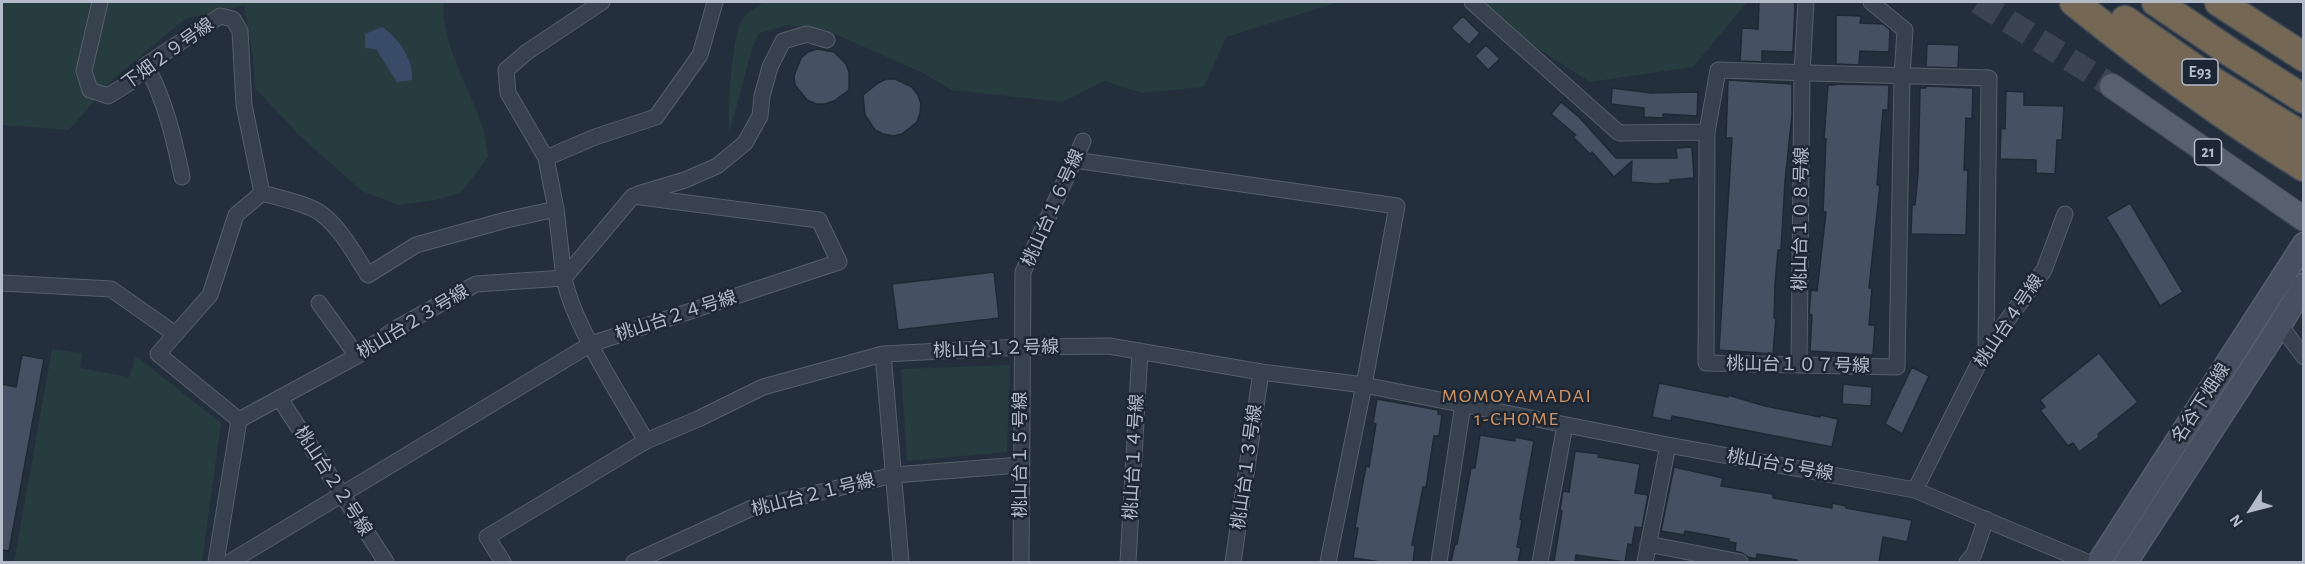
<!DOCTYPE html>
<html>
<head>
<meta charset="utf-8">
<style>
	body { margin:0 }
	#map { position:relative; width:2305px; height:564px; overflow:hidden; background:#242f3e; font-family:"Alegreya Sans",sans-serif }
	canvas { display:block }
	.frame { position:absolute; inset:0; border:3px solid #b4bcc9; pointer-events:none }
	.north { position:absolute; left:2221px; top:480px; width:60px; height:60px; -webkit-text-stroke:4px #1d2633; paint-order:stroke; rotate:234deg; font-size:16px; font-weight:700; line-height:24px; text-align:center; color:#b4bcc9 }
	.north::after { content:''; display:block; margin:auto; width:21px; height:27px; background:#b4bcc9; clip-path:polygon(50% 0,100% 100%,50% 72%,0 100%) }
</style>
</head>
<body>
<div id="map">
<canvas width="2305" height="564"></canvas>
<div class="frame"></div>
<div class="north">N</div>
</div>
<script>
const g = document.querySelector('canvas').getContext('2d');
g.lineJoin = 'round';
function fill(path, color) { g.fillStyle = color; g.fill(path, 'evenodd'); }
function trace(path, color, width, dash) { g.strokeStyle = color; g.lineWidth = width; g.lineCap = dash ? 'butt' : 'round'; g.setLineDash(dash || []); g.stroke(path); }
function drawText(font, color, halo, rows, align = 'center') {
  g.font = font + ' "Alegreya Sans","Noto Sans JP",sans-serif'; g.lineWidth = 5; g.setLineDash([]); g.textBaseline = 'middle'; g.strokeStyle = halo; g.fillStyle = color; for (const [text, x, y, turn = 0] of rows) {
    g.save(); g.translate(x, y); g.rotate((+turn || 0) * Math.PI / 180); g.textAlign = isNaN(turn) ? turn : align; if (halo) g.strokeText(text, 0, 0); g.fillText(text, 0, 0); g.restore();
  }
}
fill(new Path2D(`
	M 2,2 L 444,2 C 439,40 472,92 483,129 C 485,138 487,148 488,157 L 461,193 L 435,200 L 399,205 L 362,191 L 301,137 L 255,88 L 253,57 L 244,6 L 185,19 L 114,78 L 69,130 L 2,125 Z
	M 763,2 L 1339,2 L 1226,37 L 1204,87 L 1142,93 L 1104,81 L 1063,102 L 951,90 L 923,73 L 828,31 L 788,25 L 759,33 L 752,49 L 729,134 C 728,111 731,39 742,20 C 746,13 757,7 763,2 Z
	M 1465,2 L 1747,2 L 1693,67 L 1590,82 Z
	M 52,349 L 82,353 L 80,368 L 129,377 L 136,356 L 221,423 L 202,562 L 14,562 Z
	M 1010,365 L 1007,452 L 907,461 L 901,369 Z`), '#263c3f');
fill(new Path2D(`
	M 382,27 C 398,37 414,60 412,80 L 397,82 L 376,49 L 365,48 L 365,34 Z`), '#394c67');
const building = new Path2D(`
	M 1759,2 L 1795,2 L 1793,52 L 1762,51 L 1762,62 L 1740,61 L 1742,28 L 1758,29 Z
	M 1836,15 L 1861,16 L 1860,23 L 1883,24 L 1890,30 L 1889,52 L 1860,51 L 1859,65 L 1836,64 Z
	M 1463,16 L 1480,33 L 1469,45 L 1451,28 Z
	M 1927,44 L 1959,45 L 1958,68 L 1926,67 Z
	M 1486,45 L 1500,59 L 1488,70 L 1475,56 Z
	M 817,49 L 834,52 L 846,64 L 849,72 L 849,90 L 834,101 L 825,104 L 816,104 L 807,100 L 795,85 L 794,76 L 801,58 L 808,52 Z
	M 886,79 L 895,79 L 912,87 L 918,95 L 921,104 L 920,113 L 917,122 L 902,134 L 893,136 L 883,134 L 875,130 L 865,115 L 863,95 L 878,83 Z
	M 1728,80 L 1792,84 L 1792,115 L 1785,181 L 1781,250 L 1778,250 L 1775,284 L 1774,318 L 1776,318 L 1773,354 L 1719,350 L 1732,138 L 1726,138 Z
	M 1836,84 L 1889,85 L 1888,110 L 1883,110 L 1877,185 L 1880,185 L 1869,288 L 1872,288 L 1869,325 L 1875,325 L 1873,355 L 1810,351 L 1812,315 L 1809,314 L 1811,290 L 1817,291 L 1826,212 L 1823,212 L 1826,139 L 1824,139 L 1828,85 L 1835,85 Z
	M 1926,86 L 1973,88 L 1972,119 L 1966,118 L 1964,170 L 1968,170 L 1966,235 L 1911,234 L 1912,205 L 1915,205 L 1918,174 L 1920,88 L 1926,88 Z
	M 1612,88 L 1651,93 L 1698,92 L 1697,116 L 1663,114 L 1663,118 L 1644,117 L 1644,108 L 1611,104 Z
	M 2006,91 L 2024,92 L 2024,105 L 2064,106 L 2062,140 L 2057,140 L 2055,174 L 2036,173 L 2036,160 L 2000,159 L 2001,128 L 2005,129 Z
	M 1561,102 L 1579,117 L 1616,158 L 1677,158 L 1676,148 L 1692,147 L 1694,178 L 1670,180 L 1670,183 L 1656,184 L 1631,182 L 1632,161 L 1614,177 L 1592,152 L 1590,154 L 1573,137 L 1576,135 L 1551,114 Z
	M 2130,203 L 2183,292 L 2160,306 L 2106,217 Z
	M 994,272 L 999,318 L 898,330 L 892,284 Z
	M 2099,353 L 2138,402 L 2098,434 L 2099,437 L 2079,452 L 2073,443 L 2068,446 L 2040,410 L 2045,407 L 2040,400 Z
	M 22,355 L 44,359 L 9,551 L 2,550 L 2,384 L 16,387 Z
	M 1912,367 L 1929,376 L 1902,434 L 1885,424 Z
	M 1659,383 L 1728,397 L 1728,395 L 1765,406 L 1820,417 L 1820,415 L 1838,419 L 1832,447 L 1672,416 L 1671,421 L 1652,417 Z
	M 1843,384 L 1872,387 L 1871,406 L 1842,404 Z
	M 1377,399 L 1438,410 L 1438,414 L 1442,415 L 1439,436 L 1434,436 L 1426,487 L 1423,487 L 1412,545 L 1415,546 L 1413,562 L 1381,562 L 1353,558 L 1358,528 L 1355,528 L 1360,498 L 1366,466 L 1369,467 L 1376,424 L 1373,423 Z
	M 1480,435 L 1515,441 L 1515,437 L 1534,441 L 1520,519 L 1522,520 L 1517,547 L 1521,548 L 1518,562 L 1451,562 L 1455,544 L 1457,544 L 1471,468 L 1475,468 Z
	M 1575,451 L 1599,454 L 1598,457 L 1640,464 L 1635,493 L 1648,495 L 1642,528 L 1635,527 L 1632,545 L 1628,544 L 1625,562 L 1576,555 L 1575,562 L 1554,562 L 1562,511 L 1560,510 L 1563,491 L 1569,492 Z
	M 1674,467 L 1723,478 L 1721,486 L 1773,494 L 1773,498 L 1832,508 L 1832,503 L 1846,506 L 1846,508 L 1912,520 L 1907,542 L 1883,537 L 1879,562 L 1797,562 L 1797,560 L 1757,554 L 1756,559 L 1748,557 L 1742,553 L 1735,551 L 1736,543 L 1729,542 L 1729,539 L 1685,531 L 1684,535 L 1661,531 Z`);
fill(building, '#455162');
trace(building, '#1f2835', 1.5);
trace(new Path2D(`
	M 1978,2 L 2112,86`), '#3a4453', 24, [24, 12]);
const street = new Path2D(`
	M 100,2 L 84,71 L 90,90 L 108,96 L 129,83 L 146,65 L 220,16 L 233,19 L 240,31 L 244,105 L 262,193
	M 1472,2 L 1619,133 L 1707,132
	M 1871,2 L 1905,30 L 1902,76 L 1897,367 L 1706,363 L 1707,132 L 1718,70 C 1808,73 1899,76 1989,78 L 1986,349
	M 146,65 C 165,100 174,138 182,177
	M 546,158 L 595,137 L 656,117 L 700,55 L 715,2
	M 1074,160 L 1397,206 L 1364,385 L 1668,445 L 1915,490 L 2087,562
	M 262,193 C 279,198 310,204 323,215 C 342,230 355,255 368,275 L 416,245 L 506,220 L 556,209
	M 638,194 L 685,180 L 717,166 L 745,143 L 760,116 L 762,96 L 770,67 L 783,41 L 807,34 L 827,40
	M 564,278 L 556,209 L 546,158 L 508,93 L 506,70 L 527,52 L 602,2
	M 2,283 L 111,289 L 175,334
	M 319,303 L 357,356
	M 2280,325 L 2304,357
	M 883,354 L 901,562
	M 1799,365 L 1802,73 L 1806,2
	M 280,399 L 386,562
	M 239,420 L 158,354 L 210,295 L 236,215 L 262,193
	M 1915,490 L 1986,349 L 2044,270 L 2065,214
	M 1648,544 L 1740,562
	M 216,562 L 239,420 L 357,356 L 397,328 L 476,284 L 564,278 C 574,327 620,395 646,441
	M 230,562 L 591,344 L 839,262 L 819,220 L 633,196 L 564,278
	M 503,562 L 487,537 L 646,441 L 698,419 L 763,387 L 883,354 L 1022,347 L 1109,346 L 1261,372 L 1364,385 L 1328,562
	M 634,562 L 752,508 L 894,475 L 1020,465
	M 1021,562 L 1023,272 L 1083,141
	M 1128,562 L 1140,351
	M 1233,562 L 1261,372
	M 1439,562 L 1463,404
	M 1540,562 L 1565,425
	M 1645,562 L 1668,445
	M 1967,562 L 1974,554 L 1986,519`);
const secondary = new Path2D(`
	M 2099,562 L 2304,244
	M 2126,562 L 2280,325 L 2304,285`);
const primary = new Path2D(`
	M 2112,86 L 2304,219`);
const highway = new Path2D(`
	M 2074,2 C 2148,62 2223,117 2304,167
	M 2156,2 L 2233,54 L 2304,99
	M 2219,2 L 2304,57
	M 2125,20 L 2214,82 L 2304,137`);
trace(street, '#565f6c', 17);
trace(secondary, '#565f6c', 25);
trace(primary, '#414a57', 26);
trace(highway, '#434c59', 31);
trace(street, '#38414e', 15);
trace(secondary, '#465061', 22);
trace(primary, '#56606e', 24);
trace(highway, '#746855', 28);
for (const [x, y, w] of [
	[2200,72,36],
	[2208,152,27]
]) { const box = new Path2D(); box.roundRect(x - w / 2, y - 13, w, 26, 4.5); g.fillStyle = '#1d2633'; g.fill(box); trace(box, '#b4bcc9', 1.5); }
drawText('bold 16px', '#b4bcc9', null, [
	["E93",2200,72],
	["21",2208,152]
]);
drawText('18px', '#b4bcc9', '#1d2633', [
	["下畑２９号線",168,54,-36],
	["桃山台１６号線",1053,208,-66],
	["桃山台１０８号線",1801,219,-89],
	["桃山台２４号線",676,316,-18],
	["桃山台４号線",2009,321,-56],
	["桃山台２３号線",413,322,-31],
	["桃山台１２号線",996,349,-2],
	["桃山台１０７号線",1798,365,1],
	["名谷下畑線",2201,403,-57],
	["桃山台１５号線",1021,455,-90],
	["桃山台１４号線",1134,457,-87],
	["桃山台５号線",1780,465,10],
	["桃山台１３号線",1247,467,-82],
	["桃山台２２号線",333,481,57],
	["桃山台２１号線",813,495,-14]
]);
g.letterSpacing = '1.5px';
drawText('20px', '#d59563', '#1d2633', [
	["MOMOYAMADAI",1517,396],
	["1-CHOME",1517,419]
]);
g.letterSpacing = '0px';
</script>
</body>
</html>
